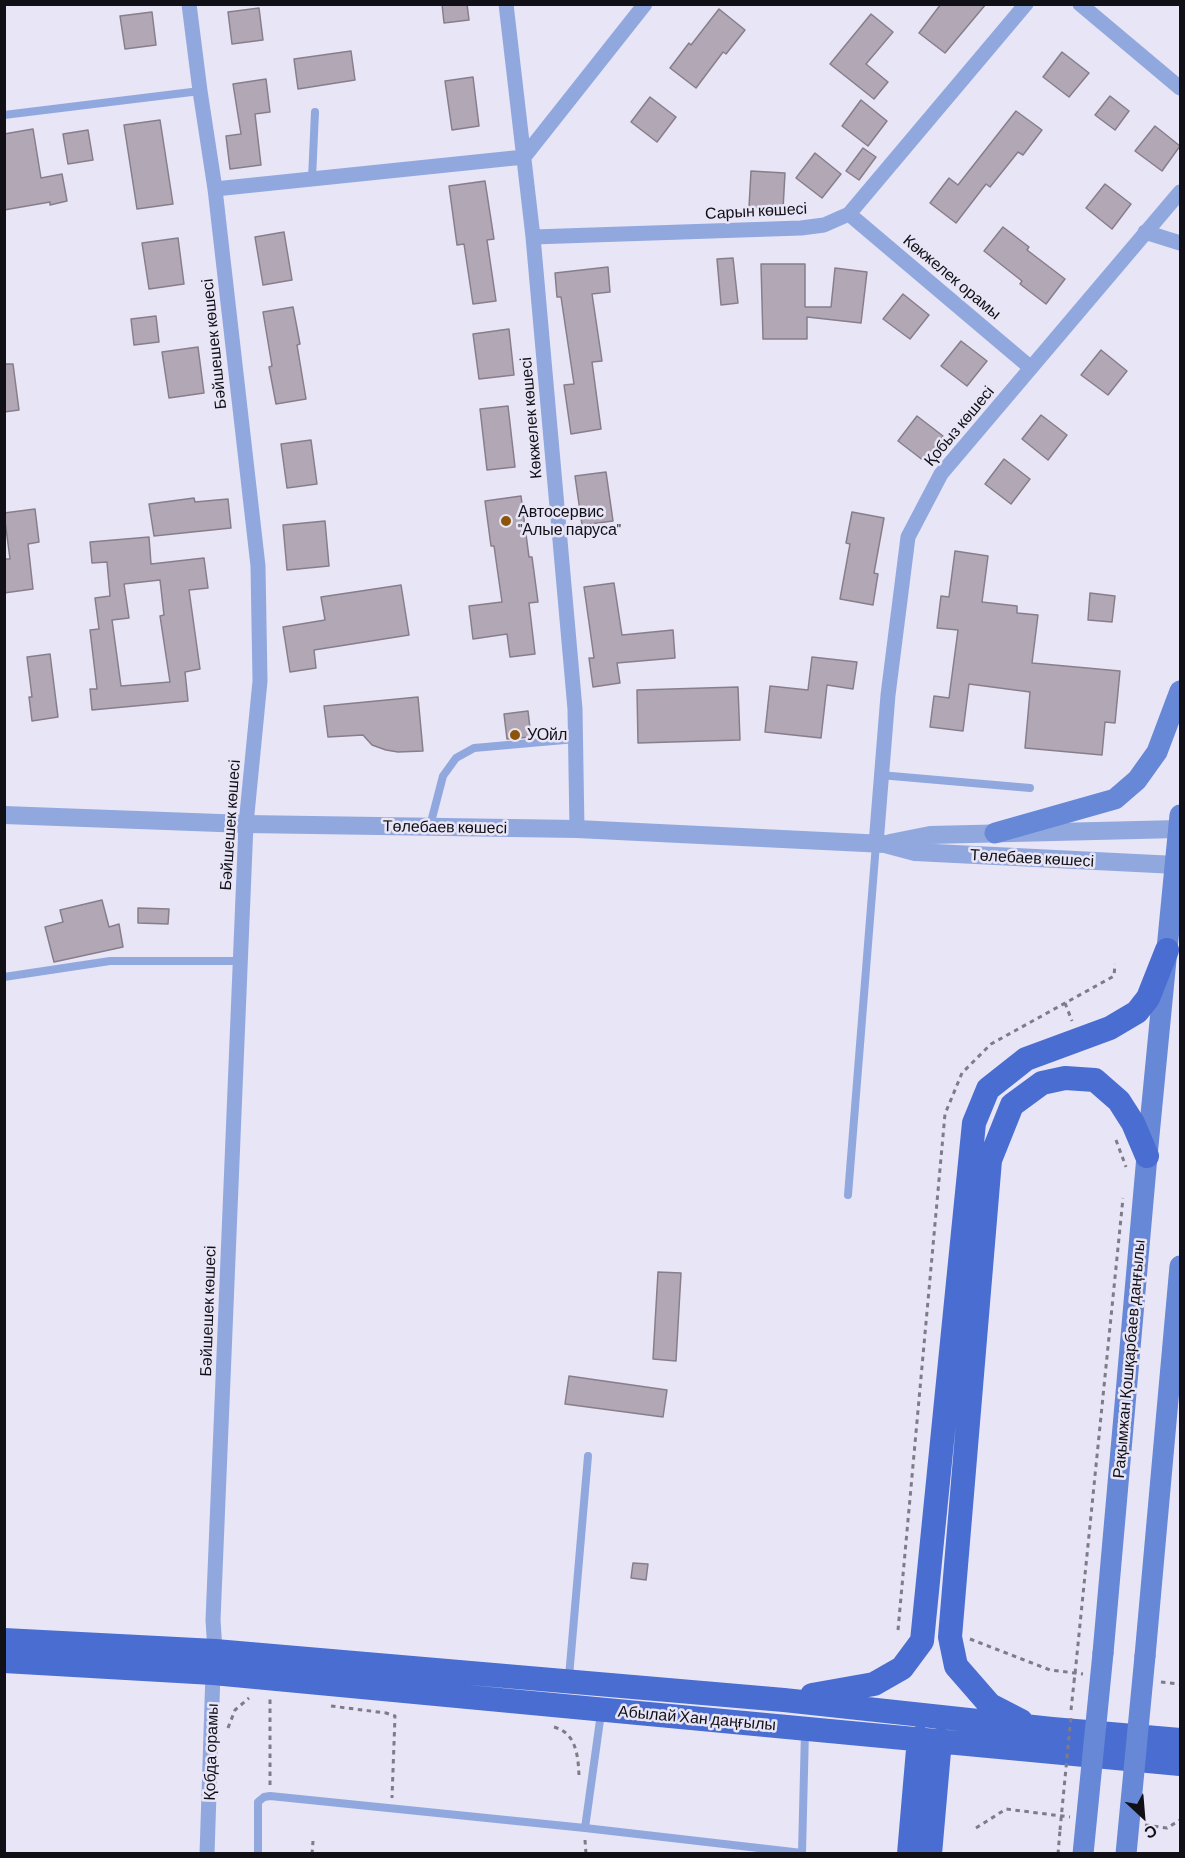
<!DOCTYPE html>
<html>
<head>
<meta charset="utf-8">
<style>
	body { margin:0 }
	#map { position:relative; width:1185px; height:1858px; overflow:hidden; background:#e8e5f6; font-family:Barlow,sans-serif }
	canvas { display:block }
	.frame { position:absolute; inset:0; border:6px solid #111016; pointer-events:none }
	.north { position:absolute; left:1113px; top:1786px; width:60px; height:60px; -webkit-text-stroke:4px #e8e5f6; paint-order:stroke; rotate:154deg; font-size:16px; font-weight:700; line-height:24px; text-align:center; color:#111016 }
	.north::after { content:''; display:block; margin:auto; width:21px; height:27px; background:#111016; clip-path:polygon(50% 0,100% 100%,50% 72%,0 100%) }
</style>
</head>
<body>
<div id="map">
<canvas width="1185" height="1858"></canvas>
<div class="frame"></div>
<div class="north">С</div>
</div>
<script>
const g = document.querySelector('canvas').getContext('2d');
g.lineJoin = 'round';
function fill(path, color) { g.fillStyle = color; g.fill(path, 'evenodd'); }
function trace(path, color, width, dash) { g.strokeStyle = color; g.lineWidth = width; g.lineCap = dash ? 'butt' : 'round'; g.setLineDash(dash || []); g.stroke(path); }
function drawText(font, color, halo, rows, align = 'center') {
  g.font = font + ' Barlow,sans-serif'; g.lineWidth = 5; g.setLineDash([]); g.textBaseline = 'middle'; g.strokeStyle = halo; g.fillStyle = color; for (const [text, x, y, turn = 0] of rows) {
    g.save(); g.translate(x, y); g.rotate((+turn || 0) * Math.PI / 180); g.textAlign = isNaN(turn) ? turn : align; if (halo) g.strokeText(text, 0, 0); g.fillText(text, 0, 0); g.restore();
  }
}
const building = new Path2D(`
	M 442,4 L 467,4 L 469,20 L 444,23 Z
	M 941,4 L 986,4 L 945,53 L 919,33 Z
	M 259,8 L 263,40 L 232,44 L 228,12 Z
	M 719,9 L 745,30 L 726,54 L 723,52 L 696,88 L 670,68 L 689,43 L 691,45 Z
	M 152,12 L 156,45 L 125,49 L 120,16 Z
	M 871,14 L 893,32 L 866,64 L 888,82 L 874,99 L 830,64 Z
	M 351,51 L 355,80 L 298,89 L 294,59 Z
	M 1062,52 L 1089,73 L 1069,97 L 1043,77 Z
	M 473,77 L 479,126 L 452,130 L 445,81 Z
	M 266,79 L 270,112 L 255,114 L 261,165 L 230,169 L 226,136 L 241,134 L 233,84 Z
	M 1110,96 L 1129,111 L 1115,130 L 1095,115 Z
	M 650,97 L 676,117 L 657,142 L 631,122 Z
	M 861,100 L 887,121 L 868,146 L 842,126 Z
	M 1016,111 L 1042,130 L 1023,155 L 1018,152 L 990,187 L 986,184 L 956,223 L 930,203 L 949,178 L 958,185 Z
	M 160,120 L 173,204 L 137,209 L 124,125 Z
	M 1155,126 L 1180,146 L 1162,171 L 1135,151 Z
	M 33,129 L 41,178 L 62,174 L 67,201 L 50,205 L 50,202 L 4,210 L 4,134 Z
	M 88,130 L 93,160 L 68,164 L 63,134 Z
	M 863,148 L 876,157 L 859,180 L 846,171 Z
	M 815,153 L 841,174 L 822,198 L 796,178 Z
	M 751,171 L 785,173 L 783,209 L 749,207 Z
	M 485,181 L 494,239 L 487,240 L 496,301 L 473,304 L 464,244 L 457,245 L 449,186 Z
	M 1105,184 L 1131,204 L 1112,229 L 1086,208 Z
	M 1003,227 L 1029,247 L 1027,250 L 1065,279 L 1046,304 L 1020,284 L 1022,281 L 984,251 Z
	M 284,232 L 292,280 L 263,285 L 255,237 Z
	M 178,238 L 184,284 L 149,289 L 142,243 Z
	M 733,258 L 738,303 L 721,305 L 717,259 Z
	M 761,264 L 805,264 L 805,307 L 831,307 L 835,268 L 867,272 L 861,323 L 807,317 L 807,339 L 763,339 Z
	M 608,267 L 610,292 L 592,294 L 602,361 L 592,362 L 601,429 L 571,434 L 564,385 L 574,384 L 561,297 L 557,297 L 555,273 Z
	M 903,294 L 929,315 L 910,339 L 883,319 Z
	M 293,307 L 300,344 L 297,345 L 306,399 L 276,404 L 269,367 L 272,366 L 263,312 Z
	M 156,316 L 159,342 L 134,345 L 131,319 Z
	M 509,329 L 514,375 L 479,379 L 473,334 Z
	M 961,341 L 987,361 L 967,386 L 941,366 Z
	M 198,347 L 204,393 L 169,398 L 162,352 Z
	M 1101,350 L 1127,371 L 1108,395 L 1081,375 Z
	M 4,364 L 13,364 L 19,410 L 4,412 Z
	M 508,406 L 515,467 L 487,470 L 480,409 Z
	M 1041,415 L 1067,435 L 1048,460 L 1022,439 Z
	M 917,416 L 943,436 L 924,461 L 898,441 Z
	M 311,440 L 317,484 L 287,488 L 281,444 Z
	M 1004,459 L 1030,479 L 1011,504 L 985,484 Z
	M 606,472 L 613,521 L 582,525 L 575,476 Z
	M 521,496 L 529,557 L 532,557 L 538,602 L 529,603 L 535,654 L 510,657 L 507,634 L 473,639 L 469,606 L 502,602 L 494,546 L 491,546 L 485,501 Z
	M 194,498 L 195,502 L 228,499 L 231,528 L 154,536 L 149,504 Z
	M 35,509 L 39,542 L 28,544 L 33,589 L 4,593 L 4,559 L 10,559 L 4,513 Z
	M 852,512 L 884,518 L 874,573 L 878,574 L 873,605 L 840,599 L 850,544 L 846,543 Z
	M 325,521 L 329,566 L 287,570 L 283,525 Z
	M 149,537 L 151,564 L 204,558 L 208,588 L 189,590 L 200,669 L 185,672 L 188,701 L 92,710 L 90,689 L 97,689 L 90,630 L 99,629 L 95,598 L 110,596 L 107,562 L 92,563 L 90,542 ZM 160,580 L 164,615 L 160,616 L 170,682 L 121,686 L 112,620 L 129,618 L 124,584 Z
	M 955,551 L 988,556 L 982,602 L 1017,606 L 1017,613 L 1038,615 L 1032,663 L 1120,671 L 1115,723 L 1105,722 L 1102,755 L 1025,748 L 1030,692 L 969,684 L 963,731 L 930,727 L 934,696 L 949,698 L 958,630 L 937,628 L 941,596 L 949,597 Z
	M 614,583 L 622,635 L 673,630 L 675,658 L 617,663 L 620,683 L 593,687 L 589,658 L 594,658 L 584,587 Z
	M 401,585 L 409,635 L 314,650 L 316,668 L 290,672 L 283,627 L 325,620 L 321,597 Z
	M 1090,593 L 1115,596 L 1112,622 L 1088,620 Z
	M 50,654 L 58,717 L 32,721 L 29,697 L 32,697 L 27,657 Z
	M 812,657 L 857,662 L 853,689 L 827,685 L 821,738 L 765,732 L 770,686 L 808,690 Z
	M 738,687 L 740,740 L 638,743 L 637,690 Z
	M 418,697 L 423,751 L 398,752 L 386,750 L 372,745 L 363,735 L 328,737 L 324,706 Z
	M 528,711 L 531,737 L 507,739 L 504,714 Z
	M 102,900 L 109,927 L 119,924 L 123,947 L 54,962 L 45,927 L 63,922 L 60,910 Z
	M 138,908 L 169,909 L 168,924 L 138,923 Z
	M 658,1272 L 681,1273 L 676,1361 L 653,1359 Z
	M 569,1376 L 667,1390 L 663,1417 L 565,1404 Z
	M 633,1563 L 648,1564 L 646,1580 L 631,1578 Z`);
fill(building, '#b2a7b5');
trace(building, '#887e8b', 1.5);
trace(new Path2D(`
	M 1065,1003 L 1072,1021
	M 1116,1140 L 1126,1167
	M 898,1630 L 945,1114 L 962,1073 L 991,1044 L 1114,976 L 1115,964
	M 970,1639 L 1050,1670 L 1083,1674
	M 1076,1664 L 1123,1198
	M 1161,1682 L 1180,1684
	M 331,1706 L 386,1713 L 395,1716 L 392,1798
	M 1071,1710 L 1074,1682
	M 554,1727 C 576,1733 578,1755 579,1775
	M 228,1728 L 235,1710 L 249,1698
	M 270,1785 L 270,1699
	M 1145,1825 L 1167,1828 L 1180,1820
	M 976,1828 L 1006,1809 L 1070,1817
	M 585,1840 L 586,1854
	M 312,1854 L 313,1841
	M 1058,1854 L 1060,1830`), '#7e7c88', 3, [4.5, 4.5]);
trace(new Path2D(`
	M 4,115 L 200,91
	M 312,179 L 315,112
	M 880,775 L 1030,788
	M 430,826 L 443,776 L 456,758 L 474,748 L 576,739
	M 4,977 L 110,961 L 241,961
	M 848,1195 L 876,844
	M 569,1677 L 588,1456
	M 585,1828 L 802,1853 L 805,1731
	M 258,1854 L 258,1802 L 264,1797 L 270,1796 L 585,1828 L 601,1713`), '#91a8df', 8);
trace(new Path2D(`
	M 189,4 L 200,91 L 215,189 L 258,566 L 260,681 L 246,824 L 213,1620 L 215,1651
	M 506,4 L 533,237 L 575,709 L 577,829
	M 1080,4 L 1180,88
	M 215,189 L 524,157 L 645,4
	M 849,214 L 1031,368
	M 1145,232 L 1180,243
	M 533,237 L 801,228 L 824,225 L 849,214 L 1026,4
	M 876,844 L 888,695 L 908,537 L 941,474 L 1180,192
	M 207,1854 L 213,1673`), '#91a8df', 15);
trace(new Path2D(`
	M 4,815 L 246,824 L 577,829 L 885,844 L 915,852 L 1176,865
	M 890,843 L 930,835 L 1179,829`), '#91a8df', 18);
trace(new Path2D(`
	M 995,833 L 1115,799 L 1137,780 L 1157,752 L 1180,691
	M 1103,1653 L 1147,1156 L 1180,815
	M 1145,1656 L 1180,1266`), '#6787d7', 21);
trace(new Path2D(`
	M 4,1640 L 215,1651 L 784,1700 L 1052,1729 L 1180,1740
	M 4,1661 L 213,1673 L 1180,1764
	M 812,1695 L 874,1684 L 902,1668 L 922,1641 L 974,1123 L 988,1089 L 1026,1059 L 1110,1028 L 1137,1012 L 1148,998 L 1167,950
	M 1021,1721 L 990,1705 L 956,1666 L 950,1637 L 990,1160 L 1012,1105 L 1042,1083 L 1065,1078 L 1095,1080 L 1119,1101 L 1133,1123 L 1147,1156
	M 909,1854 L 919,1738
	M 930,1854 L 940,1740`), '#496dd1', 24);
trace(new Path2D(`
	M 1074,1682 L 1076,1664
	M 1060,1830 L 1071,1716`), '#7e7c88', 3, [4.5, 4.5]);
trace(new Path2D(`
	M 1083,1854 L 1103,1653
	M 1126,1854 L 1145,1656`), '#6787d7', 21);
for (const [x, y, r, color] of [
	[506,521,6,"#8d550b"],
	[515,735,6,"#8d550b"]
]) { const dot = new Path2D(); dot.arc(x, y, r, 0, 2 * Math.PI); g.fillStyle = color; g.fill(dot); trace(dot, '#e8e5f6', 2); }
drawText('16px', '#111016', '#e8e5f6', [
	["Сарын көшесі",756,211,-3],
	["Көкжелек орамы",952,277,40],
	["Бәйшешек көшесі",214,344,-96],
	["Көкжелек көшесі",531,418,-95],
	["Қобыз көшесі",959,426,-50],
	["Бәйшешек көшесі",230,825,-86],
	["Төлебаев көшесі",445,827,1],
	["Төлебаев көшесі",1032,858,3],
	["Бәйшешек көшесі",208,1311,-88],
	["Рақымжан Қошқарбаев даңғылы",1129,1359,-85],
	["Абылай Хан даңғылы",697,1718,5],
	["Қобда орамы",211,1752,-88]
]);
drawText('16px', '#111016', '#e8e5f6', [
	["Автосервис",518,512],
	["\"Алые паруса\"",518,530],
	["УОйл",527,735]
], 'left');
</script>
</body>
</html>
